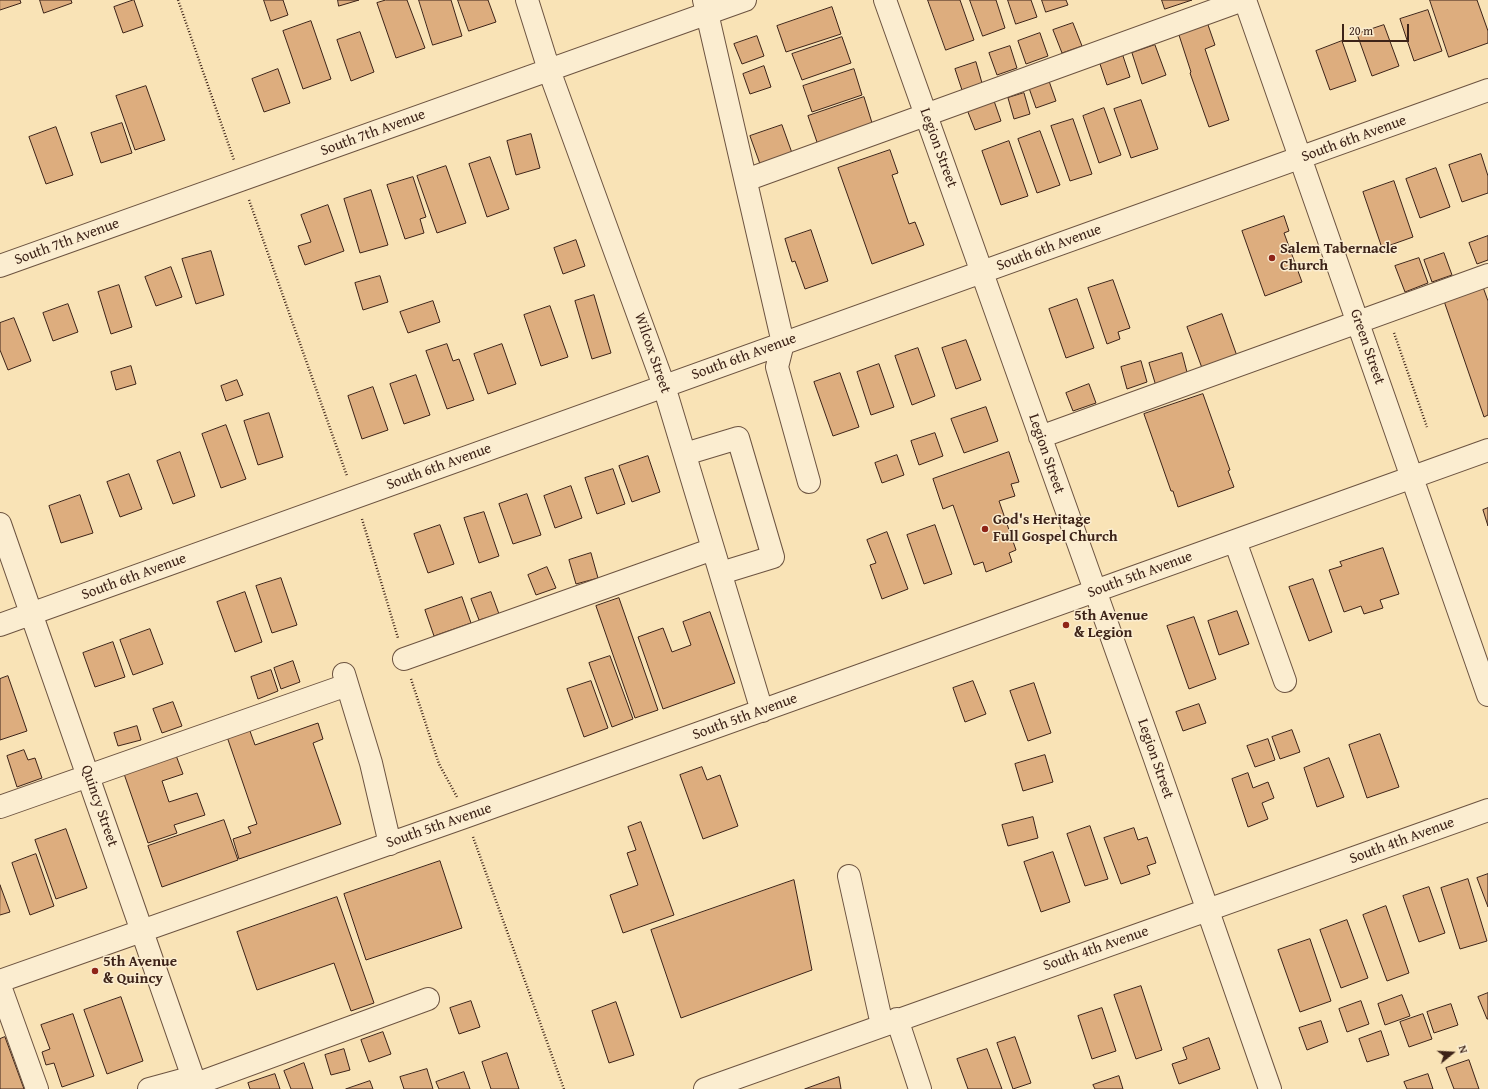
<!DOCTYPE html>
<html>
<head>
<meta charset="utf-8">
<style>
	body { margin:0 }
	#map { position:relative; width:1488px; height:1089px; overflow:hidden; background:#f9e3b6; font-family:"Gentium Book Plus",serif }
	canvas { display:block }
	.north { position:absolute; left:1432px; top:1033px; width:40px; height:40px; -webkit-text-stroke:3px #fbedd0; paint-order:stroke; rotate:72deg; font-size:11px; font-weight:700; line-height:16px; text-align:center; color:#3d2318 }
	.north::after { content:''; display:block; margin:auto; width:14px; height:18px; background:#3d2318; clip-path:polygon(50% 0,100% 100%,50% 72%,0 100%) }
	.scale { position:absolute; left:1342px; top:24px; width:67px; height:18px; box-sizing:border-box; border:2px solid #3d2318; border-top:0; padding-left:5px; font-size:12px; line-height:14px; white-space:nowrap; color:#3d2318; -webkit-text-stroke:3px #fbedd0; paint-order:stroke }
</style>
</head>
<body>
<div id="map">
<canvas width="1488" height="1089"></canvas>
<div class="north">N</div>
<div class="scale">20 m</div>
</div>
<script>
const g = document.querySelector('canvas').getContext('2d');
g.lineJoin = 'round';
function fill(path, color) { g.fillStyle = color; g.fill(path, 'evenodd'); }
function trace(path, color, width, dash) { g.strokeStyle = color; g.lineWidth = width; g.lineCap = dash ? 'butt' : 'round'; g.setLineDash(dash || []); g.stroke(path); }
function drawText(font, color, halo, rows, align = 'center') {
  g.font = font + ' "Gentium Book Plus",serif'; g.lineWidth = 3; g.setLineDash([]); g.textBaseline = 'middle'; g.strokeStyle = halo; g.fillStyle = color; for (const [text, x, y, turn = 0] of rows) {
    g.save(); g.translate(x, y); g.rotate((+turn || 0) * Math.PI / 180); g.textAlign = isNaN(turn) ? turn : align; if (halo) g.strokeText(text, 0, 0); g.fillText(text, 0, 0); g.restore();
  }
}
const building = new Path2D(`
	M 0,0 L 20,0 L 21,3 L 0,10 Z
	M 40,0 L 71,0 L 72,3 L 44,13 Z
	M 134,0 L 143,26 L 123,33 L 114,7 Z
	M 264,0 L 283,0 L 288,15 L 271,21 Z
	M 338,0 L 359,0 L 339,6 Z
	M 386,0 L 407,0 L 425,48 L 396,58 L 377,3 Z
	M 419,0 L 451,0 L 462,36 L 433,45 Z
	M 458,0 L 488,0 L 496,22 L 469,31 Z
	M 928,0 L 960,0 L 974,40 L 946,50 Z
	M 970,0 L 996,0 L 1005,28 L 983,36 Z
	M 1008,0 L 1031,0 L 1037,17 L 1016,24 Z
	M 1042,0 L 1066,0 L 1068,5 L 1046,12 Z
	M 1162,0 L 1192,0 L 1165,9 Z
	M 1430,0 L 1477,0 L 1488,31 L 1488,43 L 1449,57 Z
	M 832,7 L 841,34 L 786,52 L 777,26 Z
	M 1428,10 L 1442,51 L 1414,61 L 1400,19 Z
	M 311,21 L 331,79 L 303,89 L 283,31 Z
	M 1207,22 L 1215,45 L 1205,49 L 1229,120 L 1209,127 L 1190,73 L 1191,72 L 1178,32 Z
	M 1073,23 L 1082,46 L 1062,53 L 1053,30 Z
	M 1384,25 L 1399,66 L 1372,76 L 1357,34 Z
	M 360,32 L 374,72 L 351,81 L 337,40 Z
	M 1040,33 L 1048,56 L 1026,64 L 1018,41 Z
	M 757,36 L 764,56 L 742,64 L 734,44 Z
	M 842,37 L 851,63 L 802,80 L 792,54 Z
	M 1342,41 L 1356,81 L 1330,90 L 1316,51 Z
	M 1155,45 L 1166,75 L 1142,84 L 1132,53 Z
	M 1010,46 L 1017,68 L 997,75 L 989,53 Z
	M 1123,56 L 1130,77 L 1107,85 L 1100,64 Z
	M 976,62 L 982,83 L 962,90 L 955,69 Z
	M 764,66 L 771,87 L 750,94 L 743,74 Z
	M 278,69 L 290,103 L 264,112 L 252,79 Z
	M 854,69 L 862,95 L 812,112 L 803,86 Z
	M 1049,81 L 1056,101 L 1036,108 L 1029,88 Z
	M 146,86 L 165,140 L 135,150 L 116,96 Z
	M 1024,93 L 1030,114 L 1014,119 L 1008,98 Z
	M 864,97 L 873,126 L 818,145 L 808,116 Z
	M 993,98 L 1001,121 L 975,130 L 966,107 Z
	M 1141,100 L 1158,149 L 1131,158 L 1114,109 Z
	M 1104,108 L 1121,155 L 1099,163 L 1083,116 Z
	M 1073,119 L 1092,174 L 1070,181 L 1051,126 Z
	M 122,123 L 132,153 L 101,163 L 91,133 Z
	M 782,125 L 792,153 L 760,164 L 750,136 Z
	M 56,127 L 73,175 L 46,184 L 29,137 Z
	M 1040,131 L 1060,185 L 1037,193 L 1018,139 Z
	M 531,134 L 540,168 L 516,175 L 507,141 Z
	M 1009,141 L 1028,196 L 1001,205 L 982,151 Z
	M 890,150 L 898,173 L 892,175 L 909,224 L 915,222 L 924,245 L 872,264 L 838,168 Z
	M 1481,154 L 1488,176 L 1488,193 L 1462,202 L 1449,165 Z
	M 490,157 L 509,209 L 487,217 L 469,164 Z
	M 446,166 L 466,223 L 437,233 L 417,176 Z
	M 1436,168 L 1450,207 L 1420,218 L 1406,179 Z
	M 413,177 L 426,217 L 420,219 L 424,233 L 405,239 L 387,185 Z
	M 1394,181 L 1413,237 L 1382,248 L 1363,192 Z
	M 371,190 L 388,245 L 360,253 L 344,199 Z
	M 328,205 L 344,251 L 305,265 L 298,246 L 311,242 L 301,215 Z
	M 1284,216 L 1289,231 L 1284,233 L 1302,282 L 1265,296 L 1242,231 Z
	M 811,230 L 828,281 L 805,289 L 795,261 L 792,262 L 785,239 Z
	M 1488,236 L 1488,260 L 1477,264 L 1469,243 Z
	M 576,240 L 585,266 L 563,274 L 554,248 Z
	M 211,251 L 224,295 L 196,304 L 182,259 Z
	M 1444,253 L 1452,275 L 1432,282 L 1424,260 Z
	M 1419,258 L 1428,283 L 1405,292 L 1395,266 Z
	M 171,267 L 182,297 L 156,306 L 145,277 Z
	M 380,276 L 388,302 L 363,310 L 355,283 Z
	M 1113,280 L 1130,328 L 1118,332 L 1120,339 L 1107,344 L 1088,288 Z
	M 119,285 L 132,327 L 111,334 L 98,292 Z
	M 1483,287 L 1488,301 L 1488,415 L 1484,417 L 1444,301 Z
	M 594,295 L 611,353 L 592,359 L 575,301 Z
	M 1077,299 L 1094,348 L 1066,358 L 1049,309 Z
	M 433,301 L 440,322 L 408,333 L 400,312 Z
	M 68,304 L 78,332 L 53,341 L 43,313 Z
	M 550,306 L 568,357 L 541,366 L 524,315 Z
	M 1222,314 L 1237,356 L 1202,368 L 1187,327 Z
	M 14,318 L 31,361 L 8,370 L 0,350 L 0,323 Z
	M 966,340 L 981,380 L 956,389 L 942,348 Z
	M 447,344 L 453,361 L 459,359 L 474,400 L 447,409 L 426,351 Z
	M 502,344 L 516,384 L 488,394 L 474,354 Z
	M 918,348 L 935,396 L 912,405 L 895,356 Z
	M 1182,353 L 1188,376 L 1156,386 L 1149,363 Z
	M 1141,361 L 1147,382 L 1127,389 L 1121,367 Z
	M 879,364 L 894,407 L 871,415 L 857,372 Z
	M 131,366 L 136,384 L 116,390 L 111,372 Z
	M 840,373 L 859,427 L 833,436 L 814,382 Z
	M 416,375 L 430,415 L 404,424 L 390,384 Z
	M 237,380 L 243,395 L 226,401 L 221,386 Z
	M 1089,384 L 1096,403 L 1073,411 L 1066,393 Z
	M 373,387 L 388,430 L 362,439 L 348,396 Z
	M 1203,394 L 1230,470 L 1228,471 L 1234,487 L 1178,507 L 1173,491 L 1171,491 L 1144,414 Z
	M 986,407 L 998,441 L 964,453 L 951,419 Z
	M 269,413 L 283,457 L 258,465 L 244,421 Z
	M 226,425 L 246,479 L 221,488 L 202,434 Z
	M 935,433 L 943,456 L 919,465 L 911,441 Z
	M 180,452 L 195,496 L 173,504 L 157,461 Z
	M 1009,452 L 1019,482 L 1011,484 L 1015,496 L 999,501 L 1016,550 L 1009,553 L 1012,562 L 986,572 L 983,562 L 974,565 L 953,505 L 943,509 L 933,479 Z
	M 897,455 L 904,475 L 882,483 L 875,463 Z
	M 648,456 L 660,492 L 632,502 L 619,466 Z
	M 613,469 L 625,504 L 597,514 L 585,478 Z
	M 129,474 L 142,509 L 120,517 L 107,482 Z
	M 571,486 L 582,518 L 555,528 L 544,496 Z
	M 527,494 L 541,535 L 513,544 L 499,504 Z
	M 80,495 L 93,533 L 61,543 L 49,506 Z
	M 1488,508 L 1488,526 L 1483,510 Z
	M 484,512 L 499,556 L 479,563 L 464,518 Z
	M 440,525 L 454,564 L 428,573 L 414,534 Z
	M 935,525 L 952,574 L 924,584 L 907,535 Z
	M 887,532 L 908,589 L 882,599 L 870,565 L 876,563 L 867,540 Z
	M 1383,548 L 1399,594 L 1380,600 L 1383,608 L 1364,614 L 1361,606 L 1344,612 L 1329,570 L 1342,566 L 1340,562 Z
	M 591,553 L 598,578 L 576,584 L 569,560 Z
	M 547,567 L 556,588 L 536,595 L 528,575 Z
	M 281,578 L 297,625 L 272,633 L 256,586 Z
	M 1313,579 L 1332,632 L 1309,641 L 1289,587 Z
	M 245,592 L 262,642 L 235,652 L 217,602 Z
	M 491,592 L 499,614 L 479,620 L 471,599 Z
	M 462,597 L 471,623 L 434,636 L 425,610 Z
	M 619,598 L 658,710 L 635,718 L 596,606 Z
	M 1237,611 L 1249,644 L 1219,655 L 1208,621 Z
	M 710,612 L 735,683 L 663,709 L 638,637 L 663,628 L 672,652 L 691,645 L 683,622 Z
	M 1194,617 L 1216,679 L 1189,689 L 1167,626 Z
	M 150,629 L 163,664 L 133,675 L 120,640 Z
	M 113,642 L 125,677 L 95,687 L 83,653 Z
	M 610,656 L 633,719 L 612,727 L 589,663 Z
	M 293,661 L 300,682 L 281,689 L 274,668 Z
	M 271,670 L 278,691 L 258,699 L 251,677 Z
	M 8,676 L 27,731 L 0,740 L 0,679 Z
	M 591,681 L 608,728 L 584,737 L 567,689 Z
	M 973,681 L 986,714 L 965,722 L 953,688 Z
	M 1034,683 L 1051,733 L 1028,741 L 1010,691 Z
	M 173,702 L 182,726 L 162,733 L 153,709 Z
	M 1199,704 L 1206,723 L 1183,731 L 1176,712 Z
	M 246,720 L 255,745 L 318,723 L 323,739 L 313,743 L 341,824 L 239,859 L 233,839 L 251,833 L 248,827 L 257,824 L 224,728 Z
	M 137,726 L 141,740 L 118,746 L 114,733 Z
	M 1292,730 L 1300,752 L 1280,759 L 1272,737 Z
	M 1380,734 L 1399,787 L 1367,798 L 1349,745 Z
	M 1268,739 L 1275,760 L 1255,767 L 1247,746 Z
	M 24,750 L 28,760 L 35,758 L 42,778 L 17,787 L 7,756 Z
	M 174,750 L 183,774 L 162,781 L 169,802 L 197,793 L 205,815 L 174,825 L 177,833 L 148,843 L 122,768 Z
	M 1045,755 L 1053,782 L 1023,791 L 1015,764 Z
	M 1329,758 L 1344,797 L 1317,807 L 1304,768 Z
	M 702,767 L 707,780 L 720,775 L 738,826 L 703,839 L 680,775 Z
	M 1248,773 L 1253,788 L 1268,782 L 1274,798 L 1262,803 L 1268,819 L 1248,827 L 1232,779 Z
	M 1033,817 L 1038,838 L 1008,846 L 1002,825 Z
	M 224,820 L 238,860 L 162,887 L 148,846 Z
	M 641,822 L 674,915 L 623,933 L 610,895 L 638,885 L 627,853 L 636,850 L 628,827 Z
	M 1090,826 L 1108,879 L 1085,886 L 1067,834 Z
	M 1134,828 L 1138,840 L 1147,837 L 1156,863 L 1147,866 L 1150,874 L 1121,884 L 1104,838 Z
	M 66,829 L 87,888 L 56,899 L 35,840 Z
	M 1053,852 L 1070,902 L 1041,912 L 1024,862 Z
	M 36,854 L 54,906 L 30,915 L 12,863 Z
	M 440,861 L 462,928 L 366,960 L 344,894 Z
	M 1488,874 L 1488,907 L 1477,878 Z
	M 1468,879 L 1487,941 L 1460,949 L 1441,888 Z
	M 794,880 L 812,970 L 681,1018 L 651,930 Z
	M 0,885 L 10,912 L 0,915 Z
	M 1429,887 L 1445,933 L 1419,942 L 1403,896 Z
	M 337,897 L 374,1003 L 351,1011 L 334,963 L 257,990 L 237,932 Z
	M 1386,906 L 1409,973 L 1387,981 L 1363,915 Z
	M 1347,920 L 1368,978 L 1341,988 L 1320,930 Z
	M 1310,939 L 1331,1001 L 1300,1012 L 1278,950 Z
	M 1141,986 L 1162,1050 L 1136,1059 L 1114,995 Z
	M 1488,993 L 1488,1019 L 1487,1019 L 1478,997 Z
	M 1402,995 L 1410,1016 L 1385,1025 L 1378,1004 Z
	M 121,997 L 143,1061 L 107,1074 L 84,1010 Z
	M 471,1001 L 480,1027 L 459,1034 L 450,1008 Z
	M 1361,1001 L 1369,1024 L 1347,1032 L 1339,1009 Z
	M 616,1002 L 634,1055 L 609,1063 L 592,1011 Z
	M 1451,1004 L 1458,1025 L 1434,1033 L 1427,1012 Z
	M 1102,1008 L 1116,1051 L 1092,1059 L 1078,1016 Z
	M 73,1014 L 94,1076 L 62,1087 L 54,1063 L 46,1065 L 42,1052 L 50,1049 L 41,1025 Z
	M 1423,1014 L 1432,1039 L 1409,1047 L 1400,1022 Z
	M 1321,1021 L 1328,1042 L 1307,1050 L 1299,1028 Z
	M 1381,1031 L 1389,1055 L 1367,1062 L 1359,1039 Z
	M 383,1032 L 391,1054 L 369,1062 L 361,1040 Z
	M 5,1037 L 24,1089 L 0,1089 L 0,1039 Z
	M 1015,1037 L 1031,1083 L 1013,1089 L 997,1043 Z
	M 1209,1038 L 1220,1069 L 1179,1084 L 1172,1064 L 1187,1059 L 1183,1048 Z
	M 344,1049 L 350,1070 L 331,1075 L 325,1055 Z
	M 987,1049 L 1002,1089 L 968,1089 L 957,1059 Z
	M 507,1053 L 519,1089 L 491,1089 L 482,1062 Z
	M 1469,1060 L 1479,1089 L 1454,1089 L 1446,1068 Z
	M 304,1063 L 313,1089 L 291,1089 L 284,1071 Z
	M 427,1069 L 433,1089 L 404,1089 L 400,1077 Z
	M 464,1072 L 470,1089 L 439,1089 L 436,1082 Z
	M 275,1074 L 280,1089 L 250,1089 L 248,1083 Z
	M 1428,1074 L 1433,1089 L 1407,1089 L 1404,1082 Z
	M 1119,1076 L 1123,1089 L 1095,1089 L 1093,1085 Z
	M 839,1077 L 841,1089 L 805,1089 Z
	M 370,1081 L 373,1089 L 346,1089 Z`);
fill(building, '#ddad7e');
trace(building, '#3d2318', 1);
const minor = new Path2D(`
	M 527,0 L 549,70 L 664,386 L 762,711
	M 704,0 L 783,343 L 777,367 L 809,482
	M 885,0 L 1154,756 L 1270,1089
	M 1245,0 L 1488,695
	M 746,180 L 1243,0
	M 0,266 L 745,0
	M 1040,437 L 1488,275
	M 685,454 L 738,438 L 773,557 L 721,573
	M 0,524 L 197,1089
	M 1235,541 L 1285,681
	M 0,625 L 1488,90
	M 404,659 L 713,549
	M 344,674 L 371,763 L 390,844
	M 0,807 L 347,685
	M 849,876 L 882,1025
	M 0,981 L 465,817 L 1488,450
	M 0,986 L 37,1089
	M 897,1019 L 920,1089
	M 196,1084 L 428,999
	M 149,1089 L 193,1077
	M 705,1089 C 965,994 1227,904 1488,810`);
trace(minor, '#6c5340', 24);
trace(new Path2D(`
	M 178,0 L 234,160
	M 249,200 L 347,476
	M 1394,333 L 1427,427
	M 362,519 L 398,638
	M 411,679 L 439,764 L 457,797
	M 473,837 L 564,1089`), '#3d2318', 2.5, [1, 2]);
trace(minor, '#fbedd0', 22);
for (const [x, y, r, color] of [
	[1272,258,4,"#8f2418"],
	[985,529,4,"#8f2418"],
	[1066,625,4,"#8f2418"],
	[95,971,4,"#8f2418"]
]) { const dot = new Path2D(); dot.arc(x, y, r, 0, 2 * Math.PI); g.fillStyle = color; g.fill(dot); trace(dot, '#fbedd0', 1.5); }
drawText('15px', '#3d2318', '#fbedd0', [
	["South 7th Avenue",373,133,-20],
	["South 6th Avenue",1354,139,-20],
	["Legion Street",938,148,70],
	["South 7th Avenue",67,242,-20],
	["South 6th Avenue",1049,248,-20],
	["Green Street",1367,347,71],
	["Wilcox Street",652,353,71],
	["South 6th Avenue",744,357,-20],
	["Legion Street",1046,454,71],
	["South 6th Avenue",439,467,-20],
	["South 5th Avenue",1140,575,-20],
	["South 6th Avenue",134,577,-20],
	["South 5th Avenue",745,717,-20],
	["Legion Street",1155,759,71],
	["Quincy Street",99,806,71],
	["South 5th Avenue",439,826,-19],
	["South 4th Avenue",1402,841,-20],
	["South 4th Avenue",1096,949,-19]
]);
drawText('bold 15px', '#3d2318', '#fbedd0', [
	["Salem Tabernacle",1280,249],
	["Church",1280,266],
	["God's Heritage",993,520],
	["Full Gospel Church",993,537],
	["5th Avenue",1074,616],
	["& Legion",1074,633],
	["5th Avenue",103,962],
	["& Quincy",103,979]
], 'left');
</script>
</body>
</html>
